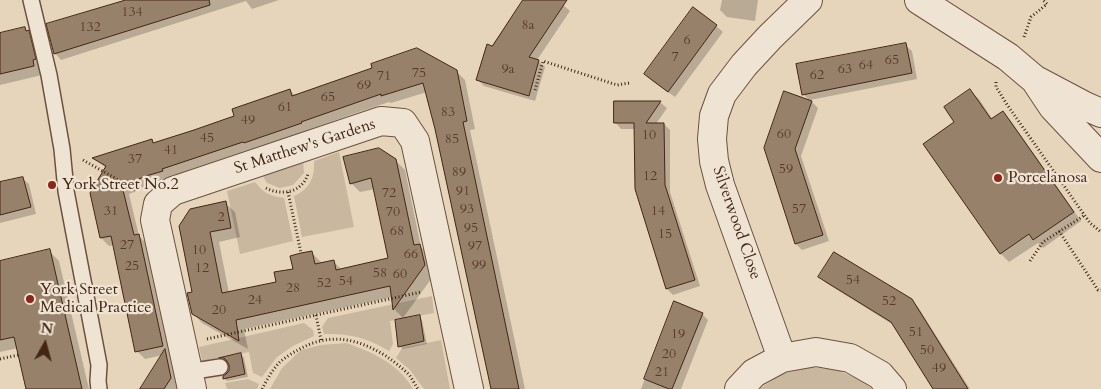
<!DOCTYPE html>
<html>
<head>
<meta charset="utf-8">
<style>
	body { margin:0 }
	#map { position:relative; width:1101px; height:389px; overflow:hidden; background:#e6d5bb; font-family:Cardo,serif }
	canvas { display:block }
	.north { position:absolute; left:20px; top:319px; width:50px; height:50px; -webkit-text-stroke:4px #efe4d3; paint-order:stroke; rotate:7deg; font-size:14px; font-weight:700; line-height:20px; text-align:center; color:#432515 }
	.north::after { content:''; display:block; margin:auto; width:18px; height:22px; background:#432515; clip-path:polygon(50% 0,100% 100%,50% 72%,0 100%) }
</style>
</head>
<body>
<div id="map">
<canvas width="1101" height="389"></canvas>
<div class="north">N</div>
</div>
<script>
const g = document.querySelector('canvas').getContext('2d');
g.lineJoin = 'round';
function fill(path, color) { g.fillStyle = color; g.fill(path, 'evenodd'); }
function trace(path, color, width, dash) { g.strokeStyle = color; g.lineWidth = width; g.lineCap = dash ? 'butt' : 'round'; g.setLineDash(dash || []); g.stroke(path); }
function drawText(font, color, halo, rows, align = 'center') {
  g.font = font + ' Cardo,serif'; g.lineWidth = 4.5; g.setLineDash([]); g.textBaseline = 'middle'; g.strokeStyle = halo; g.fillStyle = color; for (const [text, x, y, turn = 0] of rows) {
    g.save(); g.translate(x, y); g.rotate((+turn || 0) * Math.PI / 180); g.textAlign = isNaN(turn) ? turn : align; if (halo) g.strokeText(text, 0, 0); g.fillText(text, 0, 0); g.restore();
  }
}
fill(new Path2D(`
	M 339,152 L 354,227 L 302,237 L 294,196 C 310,189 315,177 314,161 Z
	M 303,158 L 304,173 L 293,185 L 280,188 L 267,183 L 261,173 Z
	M 255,182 C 265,194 268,195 284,198 L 293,241 L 240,254 L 227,191 Z
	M 432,296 L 434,313 L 390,321 L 393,344 L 389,351 C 369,338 348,333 324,334 L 322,327 L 328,318 Z
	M 304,323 L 313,330 L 314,336 L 293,346 L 277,357 L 262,377 L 253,373 L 249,352 L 202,361 L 199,347 Z
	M 441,340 L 450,389 L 424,389 L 410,370 L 396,358 L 402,348 Z
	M 347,343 C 373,353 398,363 413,389 L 270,389 L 282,368 L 301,350 L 321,345 Z
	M 809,367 L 837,370 L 863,381 L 872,389 L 759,389 L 782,374 Z
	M 248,379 L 259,384 L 257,389 L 227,389 L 225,383 Z`), '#cab79f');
fill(new Path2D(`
	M 126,0 L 279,0 L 252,9 L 246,1 L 61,60 L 55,53 L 119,2 Z
	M 524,0 L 556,0 L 563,5 L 570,11 L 537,60 L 545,67 L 535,101 L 484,86 L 478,80 L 493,47 Z
	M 722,0 L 758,0 L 755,21 L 727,17 L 720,10 Z
	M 716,26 L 723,32 L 675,97 L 652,81 L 645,74 Z
	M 25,29 L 37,41 L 42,75 L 0,85 L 0,35 Z
	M 905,45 L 912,51 L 917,79 L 810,100 L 818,108 L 801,156 L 829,241 L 802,250 L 796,244 L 765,148 L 811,102 L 803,94 Z
	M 456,71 L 465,80 L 475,129 L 470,130 L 525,389 L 492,389 L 436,128 L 427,92 L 391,103 L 389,102 L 350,115 L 308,130 L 309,131 L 253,151 L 251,149 L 169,177 L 170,179 L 154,184 L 129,194 L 139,236 L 146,243 L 170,354 L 169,354 L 177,362 L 182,389 L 142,389 L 163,355 L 145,359 L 137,351 L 114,245 L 109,246 L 101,238 L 106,168 L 95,159 L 151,141 L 154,144 L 236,116 L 290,90 L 295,96 Z
	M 970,91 L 979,99 L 993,120 L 1003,113 L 1011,121 L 1081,221 L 1043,248 L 1038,243 L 1009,262 L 1001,254 L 924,144 L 956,122 Z
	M 615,103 L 661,103 L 667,108 L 656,124 L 664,124 L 670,130 L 670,192 L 700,286 L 673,295 L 667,289 L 636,189 L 636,129 L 621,129 L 615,122 Z
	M 395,160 L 405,170 L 421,247 L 429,255 L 434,275 L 403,318 L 395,310 L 393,297 L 244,329 L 248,349 L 202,323 L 193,313 L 193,293 L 180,226 L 225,203 L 235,212 L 240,237 L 219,242 L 229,293 L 277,283 L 294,270 L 311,252 L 321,262 L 321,264 L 333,261 L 342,270 L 390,259 L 375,189 L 360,192 L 351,183 Z
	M 22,178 L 29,184 L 36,214 L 0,223 L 0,184 Z
	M 49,251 L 59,261 L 89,389 L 28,389 L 18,348 L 0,352 L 0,262 Z
	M 820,277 L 911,300 L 918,307 L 970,389 L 935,389 L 895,326 L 826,283 Z
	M 675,303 L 702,314 L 708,320 L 681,389 L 641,389 Z
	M 419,317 L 422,320 L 427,344 L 403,349 L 400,346 Z
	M 241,354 L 244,358 L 248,377 L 227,381 L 224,378 L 230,371 L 230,365 L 228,361 L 224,360 L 222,358 Z`), '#0003');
const building = new Path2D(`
	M 126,0 L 209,0 L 210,5 L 54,54 L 46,24 Z
	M 523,0 L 567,0 L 529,57 L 539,60 L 529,96 L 476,80 L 487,44 L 492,46 Z
	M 693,7 L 717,25 L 668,92 L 644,74 Z
	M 25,27 L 26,31 L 29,30 L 36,59 L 33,60 L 34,66 L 0,74 L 0,33 Z
	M 906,43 L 912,73 L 802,95 L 796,64 Z
	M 417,48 L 457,70 L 467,121 L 463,122 L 519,389 L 491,389 L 435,129 L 423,83 L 381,96 L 381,94 L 301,122 L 302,123 L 244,143 L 243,142 L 162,169 L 163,171 L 146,176 L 122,186 L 134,235 L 139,234 L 163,346 L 135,352 L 111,236 L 100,238 L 90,193 L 106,166 L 92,158 L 152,139 L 153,143 L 194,130 L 234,116 L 232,109 L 290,89 L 292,96 L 372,68 L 371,64 Z
	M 970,89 L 991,119 L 1003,111 L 1074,212 L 1033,240 L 1029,234 L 1000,254 L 923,144 L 954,122 L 944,107 Z
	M 784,91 L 812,101 L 795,149 L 823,235 L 795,244 L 764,148 Z
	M 614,101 L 661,101 L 646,123 L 664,123 L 665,185 L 695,280 L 666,289 L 635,189 L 634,123 L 614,123 Z
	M 379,148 L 396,159 L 414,245 L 420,244 L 425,265 L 393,310 L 390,286 L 236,320 L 239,341 L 192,314 L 187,293 L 192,292 L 179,226 L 190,209 L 226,201 L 231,228 L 210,232 L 222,293 L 276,282 L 274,272 L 293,269 L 290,256 L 301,253 L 312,251 L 315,264 L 334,260 L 336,270 L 388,258 L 371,178 L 350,184 L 343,157 Z
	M 23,177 L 31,207 L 0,215 L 0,182 Z
	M 50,249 L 82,389 L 26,389 L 14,337 L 0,340 L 0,261 Z
	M 834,252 L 912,299 L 968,389 L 933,389 L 891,322 L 818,277 Z
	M 674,301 L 703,313 L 672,389 L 669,389 L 644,379 Z
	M 420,315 L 424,341 L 398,347 L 395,320 Z
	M 165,349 L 171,378 L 164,389 L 140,389 Z
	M 241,353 L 245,374 L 223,379 L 223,376 L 226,374 L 229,371 L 229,365 L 227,361 L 224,358 L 219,358 Z`);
fill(building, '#98816b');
trace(building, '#432515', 1);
const service = new Path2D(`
	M 31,0 L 49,75 L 62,149 L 66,191 L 99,365 L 98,381 L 99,389
	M 188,372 L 220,367`);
const minor = new Path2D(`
	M 782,358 L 720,185 L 714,161 L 712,139 L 714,116 L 722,94 L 744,65 L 770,37 L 808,0
	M 192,389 L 155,220 L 158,204 L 173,191 L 381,121 L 403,123 L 415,141 L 469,389
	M 739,389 L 754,373 L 782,358 L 816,352 L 850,358 L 880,375 L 892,389`);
const tertiary = new Path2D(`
	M 919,0 L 1008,57 L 1034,79 L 1085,106 L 1101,113
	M 1037,83 L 1053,107 L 1101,158`);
trace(service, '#6c513e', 18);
trace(minor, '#6c513e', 30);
trace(tertiary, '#6c513e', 30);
trace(new Path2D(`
	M 1024,37 L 1031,17 L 1047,4 L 1043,0
	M 996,82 L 996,87 L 1008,106 L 1090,223 L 1101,232
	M 535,90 L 543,61 L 617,85 L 629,83
	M 83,160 L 136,190
	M 266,188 C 281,196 302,193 308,174
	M 288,192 L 301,253
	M 1059,231 L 1098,290 L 1101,290
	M 1030,261 L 1043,242 L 1085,215
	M 316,315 L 321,340
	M 207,339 L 421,292
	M 0,359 L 18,355
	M 262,389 C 267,380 272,370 279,363 C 284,358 292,353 298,350 C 329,332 357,338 386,356 C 394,362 403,368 410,376 C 413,380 415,385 418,389`), '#432515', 3, [1, 2.5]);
trace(service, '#efe4d3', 15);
trace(minor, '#efe4d3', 28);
trace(tertiary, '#efe4d3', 28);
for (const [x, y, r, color] of [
	[998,178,5,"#8f2418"],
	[52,185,5,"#8f2418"],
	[30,299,5,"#8f2418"]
]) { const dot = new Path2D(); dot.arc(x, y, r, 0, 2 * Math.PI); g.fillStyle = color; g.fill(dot); trace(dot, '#efe4d3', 2); }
drawText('14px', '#583c2a', null, [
	["134",132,13],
	["8a",528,26],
	["132",90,28],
	["6",687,41],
	["7",675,58],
	["65",892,61],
	["64",866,66],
	["9a",508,70],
	["63",845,70],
	["75",419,74],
	["62",817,76],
	["71",384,77],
	["69",364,86],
	["65",328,98],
	["61",285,108],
	["83",448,113],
	["49",248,121],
	["60",784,135],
	["10",649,136],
	["45",207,139],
	["85",452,140],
	["41",171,151],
	["37",135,160],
	["59",786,170],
	["89",459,173],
	["12",650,177],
	["91",463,192],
	["72",389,194],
	["93",467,210],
	["57",799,210],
	["31",111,212],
	["14",658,212],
	["70",393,213],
	["2",221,218],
	["95",471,229],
	["68",397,232],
	["15",665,235],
	["27",127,246],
	["97",475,247],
	["10",199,251],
	["66",411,255],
	["99",479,266],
	["25",132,267],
	["12",202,269],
	["58",380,274],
	["60",400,275],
	["54",853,281],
	["54",346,282],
	["52",324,284],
	["28",293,289],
	["24",255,301],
	["52",889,302],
	["20",219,311],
	["51",916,333],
	["19",678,335],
	["50",927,351],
	["20",669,355],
	["49",939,369],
	["21",662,373]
]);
drawText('16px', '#432515', '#efe4d3', [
	["St Matthew's Gardens",305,147,-18],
	["Silverwood Close",736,223,71]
]);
drawText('16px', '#432515', '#efe4d3', [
	["Porcelanosa",1008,178],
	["York Street No.2",62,185],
	["York Street",40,290],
	["Medical Practice",40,308]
], 'left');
</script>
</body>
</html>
